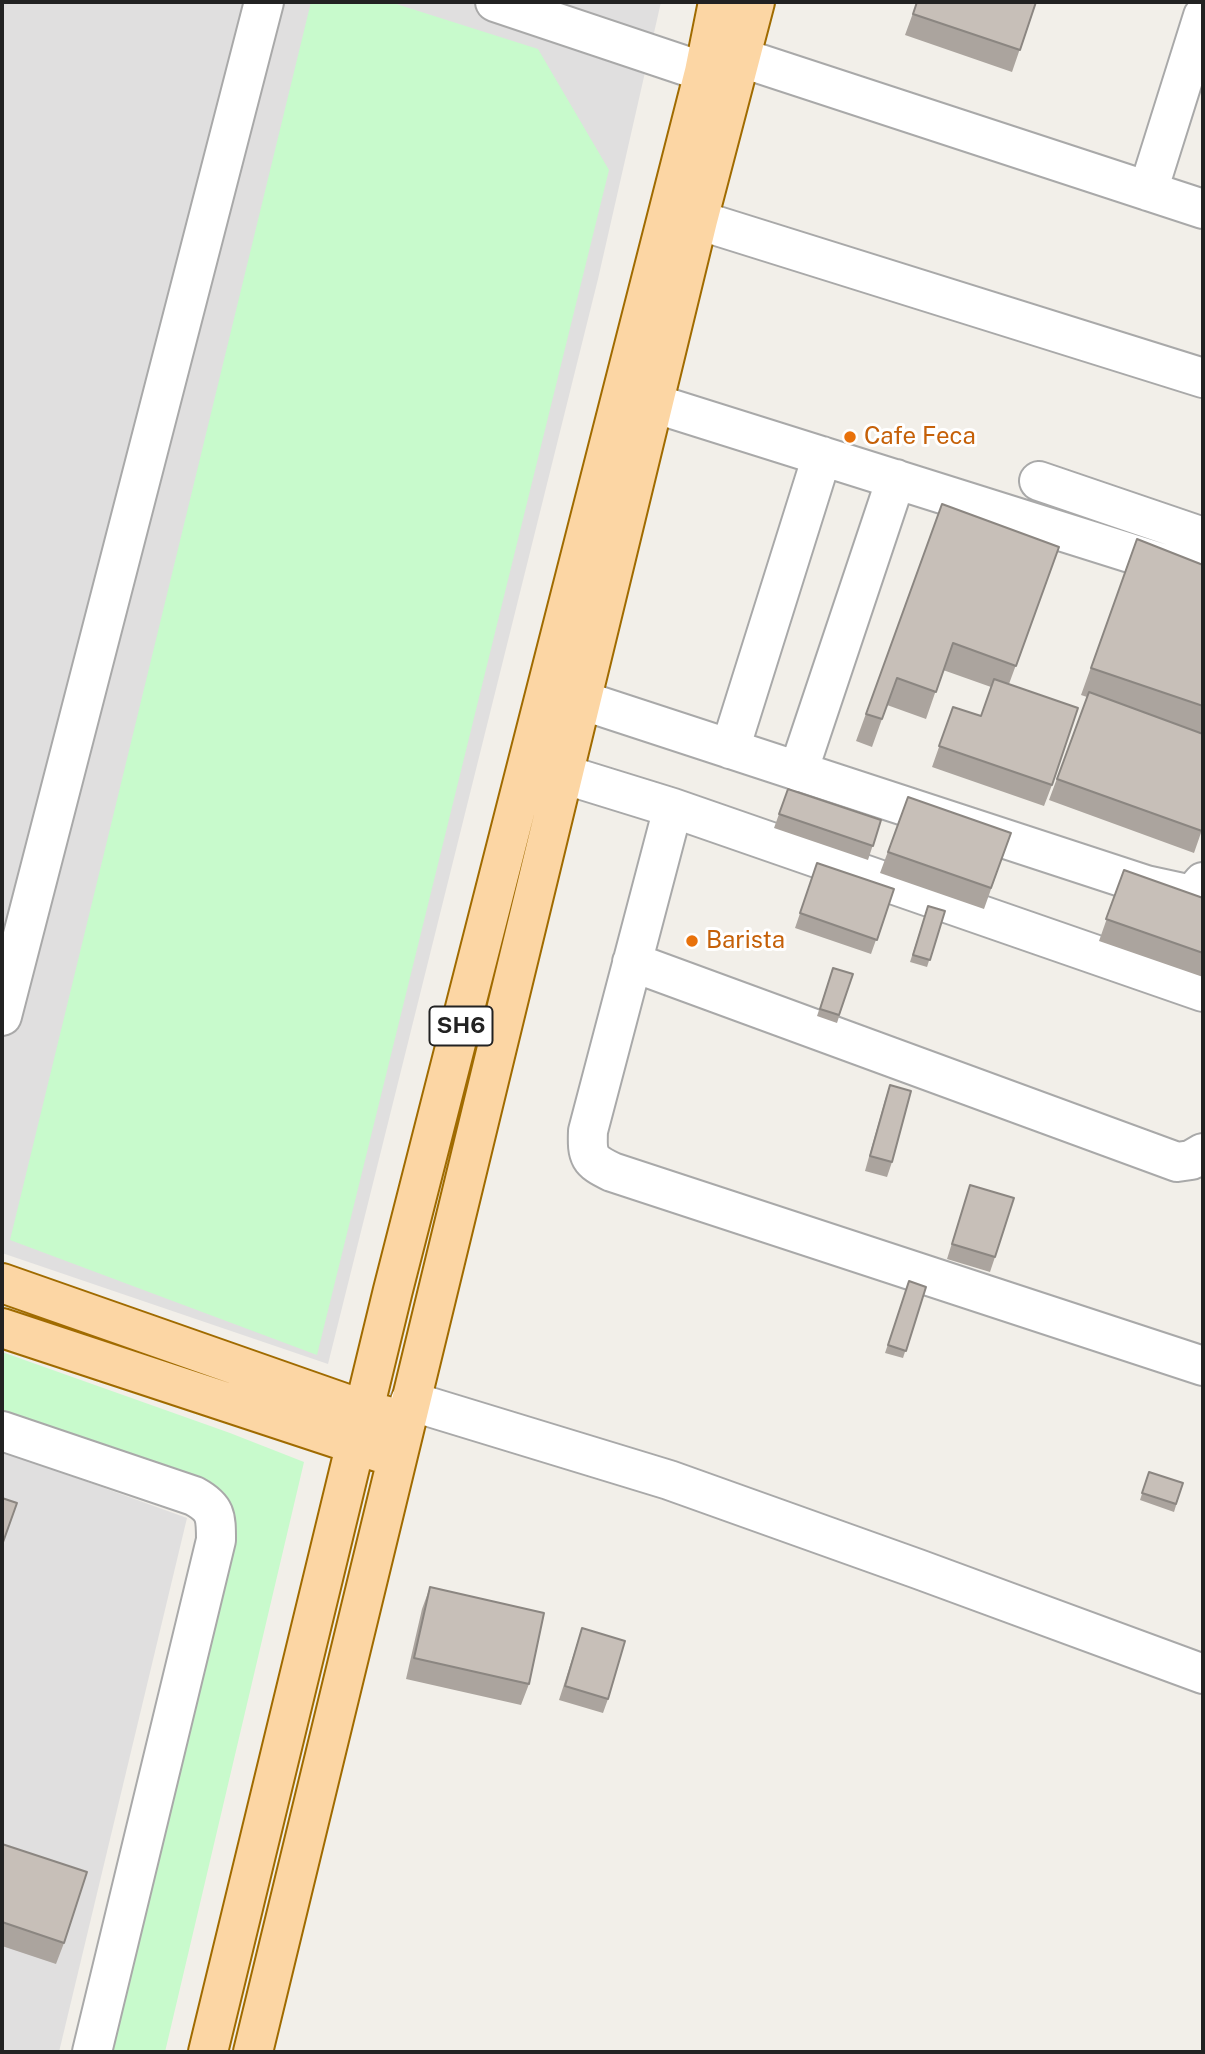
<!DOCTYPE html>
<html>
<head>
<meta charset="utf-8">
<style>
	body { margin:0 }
	#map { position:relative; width:1205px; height:2054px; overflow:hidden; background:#f2efe9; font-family:"Public Sans",sans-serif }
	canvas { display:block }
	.frame { position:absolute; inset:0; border:4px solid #222; pointer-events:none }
</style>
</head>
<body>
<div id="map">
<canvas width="1205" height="2054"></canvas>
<div class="frame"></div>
</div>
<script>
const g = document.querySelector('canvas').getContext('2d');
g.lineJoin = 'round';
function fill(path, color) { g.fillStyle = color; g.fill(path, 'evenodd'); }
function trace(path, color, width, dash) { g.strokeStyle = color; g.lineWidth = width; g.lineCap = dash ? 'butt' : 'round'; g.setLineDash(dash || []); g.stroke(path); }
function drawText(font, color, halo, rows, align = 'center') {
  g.font = font + ' "Public Sans",sans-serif'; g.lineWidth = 6; g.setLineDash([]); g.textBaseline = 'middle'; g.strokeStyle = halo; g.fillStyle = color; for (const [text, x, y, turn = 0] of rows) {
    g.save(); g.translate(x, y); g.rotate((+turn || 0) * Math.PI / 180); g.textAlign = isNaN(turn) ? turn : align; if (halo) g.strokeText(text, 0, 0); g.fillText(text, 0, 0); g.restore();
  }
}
fill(new Path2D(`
	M 2,2 L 661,2 L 598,279 L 328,1364 L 2,1253 Z
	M 2,1451 L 187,1518 L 59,2052 L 2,2052 Z`), '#e0dfdf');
fill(new Path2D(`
	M 311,2 L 390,2 L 538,49 L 609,170 L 317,1355 L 10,1240 Z
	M 2,1352 L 230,1433 L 304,1462 L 165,2052 L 80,2052 L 216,1491 L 2,1416 Z`), '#c8facc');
const minor = new Path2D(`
	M 495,2 L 704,72 L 739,57 L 1203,209
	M 1148,191 L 1203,16
	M 698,220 L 1203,378
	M 653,403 L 1203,576
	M 1039,481 L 1203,537
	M 581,700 L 1146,885 L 1192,895 L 1203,882
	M 730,749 L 822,456
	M 798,772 L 896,479
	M 563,774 L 673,808 L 1203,992
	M 673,808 L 588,1131 C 587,1157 589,1161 612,1172 L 1203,1366
	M 632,962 L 1177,1162 L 1191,1160 L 1203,1153
	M 2,1016 L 264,2
	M 410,1401 L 669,1480 L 918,1569 L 1203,1674
	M 2,1431 L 194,1496 C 216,1508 216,1516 216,1540 L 92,2052`);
const major = new Path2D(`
	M 2,1283 L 364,1410 L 387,1416
	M 2,1328 L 381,1453
	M 208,2052 L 393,1290 L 704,72 L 718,2
	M 253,2052 L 698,220 L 755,2`);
trace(minor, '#a9a9a9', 42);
trace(major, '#a06b00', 42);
trace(minor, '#fff', 38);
trace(major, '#fcd6a4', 38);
fill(new Path2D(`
	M 917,2 L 1036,2 L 1012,72 L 905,35 Z
	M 942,504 L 1059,547 L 1009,684 L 1052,785 L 1044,806 L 932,767 L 953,707 L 981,716 L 991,687 L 943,670 L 926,719 L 887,705 L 872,747 L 856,741 Z
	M 1137,539 L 1203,565 L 1203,827 L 1194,853 L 1049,800 L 1087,697 L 1081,695 Z
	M 788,789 L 881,820 L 868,860 L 774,828 Z
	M 908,797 L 1011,833 L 984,909 L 880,873 Z
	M 817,863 L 894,889 L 871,954 L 795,928 Z
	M 1124,870 L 1203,898 L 1203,977 L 1099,941 Z
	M 928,906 L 945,911 L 927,967 L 910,962 Z
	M 833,968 L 853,974 L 837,1023 L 817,1016 Z
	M 890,1085 L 892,1162 L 887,1177 L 865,1171 L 885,1100 Z
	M 970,1185 L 995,1257 L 990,1272 L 947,1259 Z
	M 909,1281 L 926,1287 L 903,1358 L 885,1353 Z
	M 1149,1472 L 1183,1483 L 1174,1512 L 1140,1500 Z
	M 430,1587 L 529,1684 L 521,1705 L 406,1679 L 422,1609 Z
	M 582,1628 L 608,1699 L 603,1713 L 559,1700 Z
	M 2,1844 L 64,1943 L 56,1964 L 2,1946 Z`), '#aba49e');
const building = new Path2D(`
	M 917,2 L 1036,2 L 1020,50 L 913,14 Z
	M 942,504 L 1059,547 L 1016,666 L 953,643 L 936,692 L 897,678 L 882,719 L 866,714 Z
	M 1137,539 L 1203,565 L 1203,706 L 1091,668 Z
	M 994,679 L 1078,708 L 1052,785 L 939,746 L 953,707 L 981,716 Z
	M 1089,692 L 1203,734 L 1203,827 L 1202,831 L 1057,779 Z
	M 788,789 L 881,820 L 873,846 L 779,814 Z
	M 908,797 L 1011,833 L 991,888 L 888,852 Z
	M 817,863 L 894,889 L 877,940 L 800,913 Z
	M 1124,870 L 1203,898 L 1203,953 L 1106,919 Z
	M 928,906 L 945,911 L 930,960 L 913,955 Z
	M 833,968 L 853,974 L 839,1015 L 820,1009 Z
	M 890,1085 L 911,1091 L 892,1162 L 870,1156 Z
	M 970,1185 L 1014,1198 L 995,1257 L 952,1244 Z
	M 909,1281 L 926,1287 L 906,1351 L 888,1345 Z
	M 1149,1472 L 1183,1483 L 1176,1504 L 1142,1493 Z
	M 2,1498 L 17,1503 L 2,1545 Z
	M 430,1587 L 544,1613 L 529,1684 L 414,1658 Z
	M 582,1628 L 625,1641 L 608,1699 L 565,1686 Z
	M 2,1844 L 87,1872 L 64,1943 L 2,1922 Z`);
fill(building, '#c7bfb8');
trace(building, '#8b8681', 2);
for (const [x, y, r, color] of [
	[850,437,7,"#e8710a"],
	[692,941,7,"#e8710a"]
]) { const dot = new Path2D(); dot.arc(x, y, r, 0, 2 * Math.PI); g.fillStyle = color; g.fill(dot); trace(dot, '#fff', 2.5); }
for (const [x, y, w] of [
	[461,1026,63]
]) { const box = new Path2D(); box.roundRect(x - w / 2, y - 19.5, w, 39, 5); g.fillStyle = '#fff'; g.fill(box); trace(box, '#222', 2); }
drawText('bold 23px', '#222', null, [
	["SH6",461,1026]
]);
drawText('24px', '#c56008', '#fff', [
	["Cafe Feca",864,437],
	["Barista",706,941]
], 'left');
</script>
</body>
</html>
